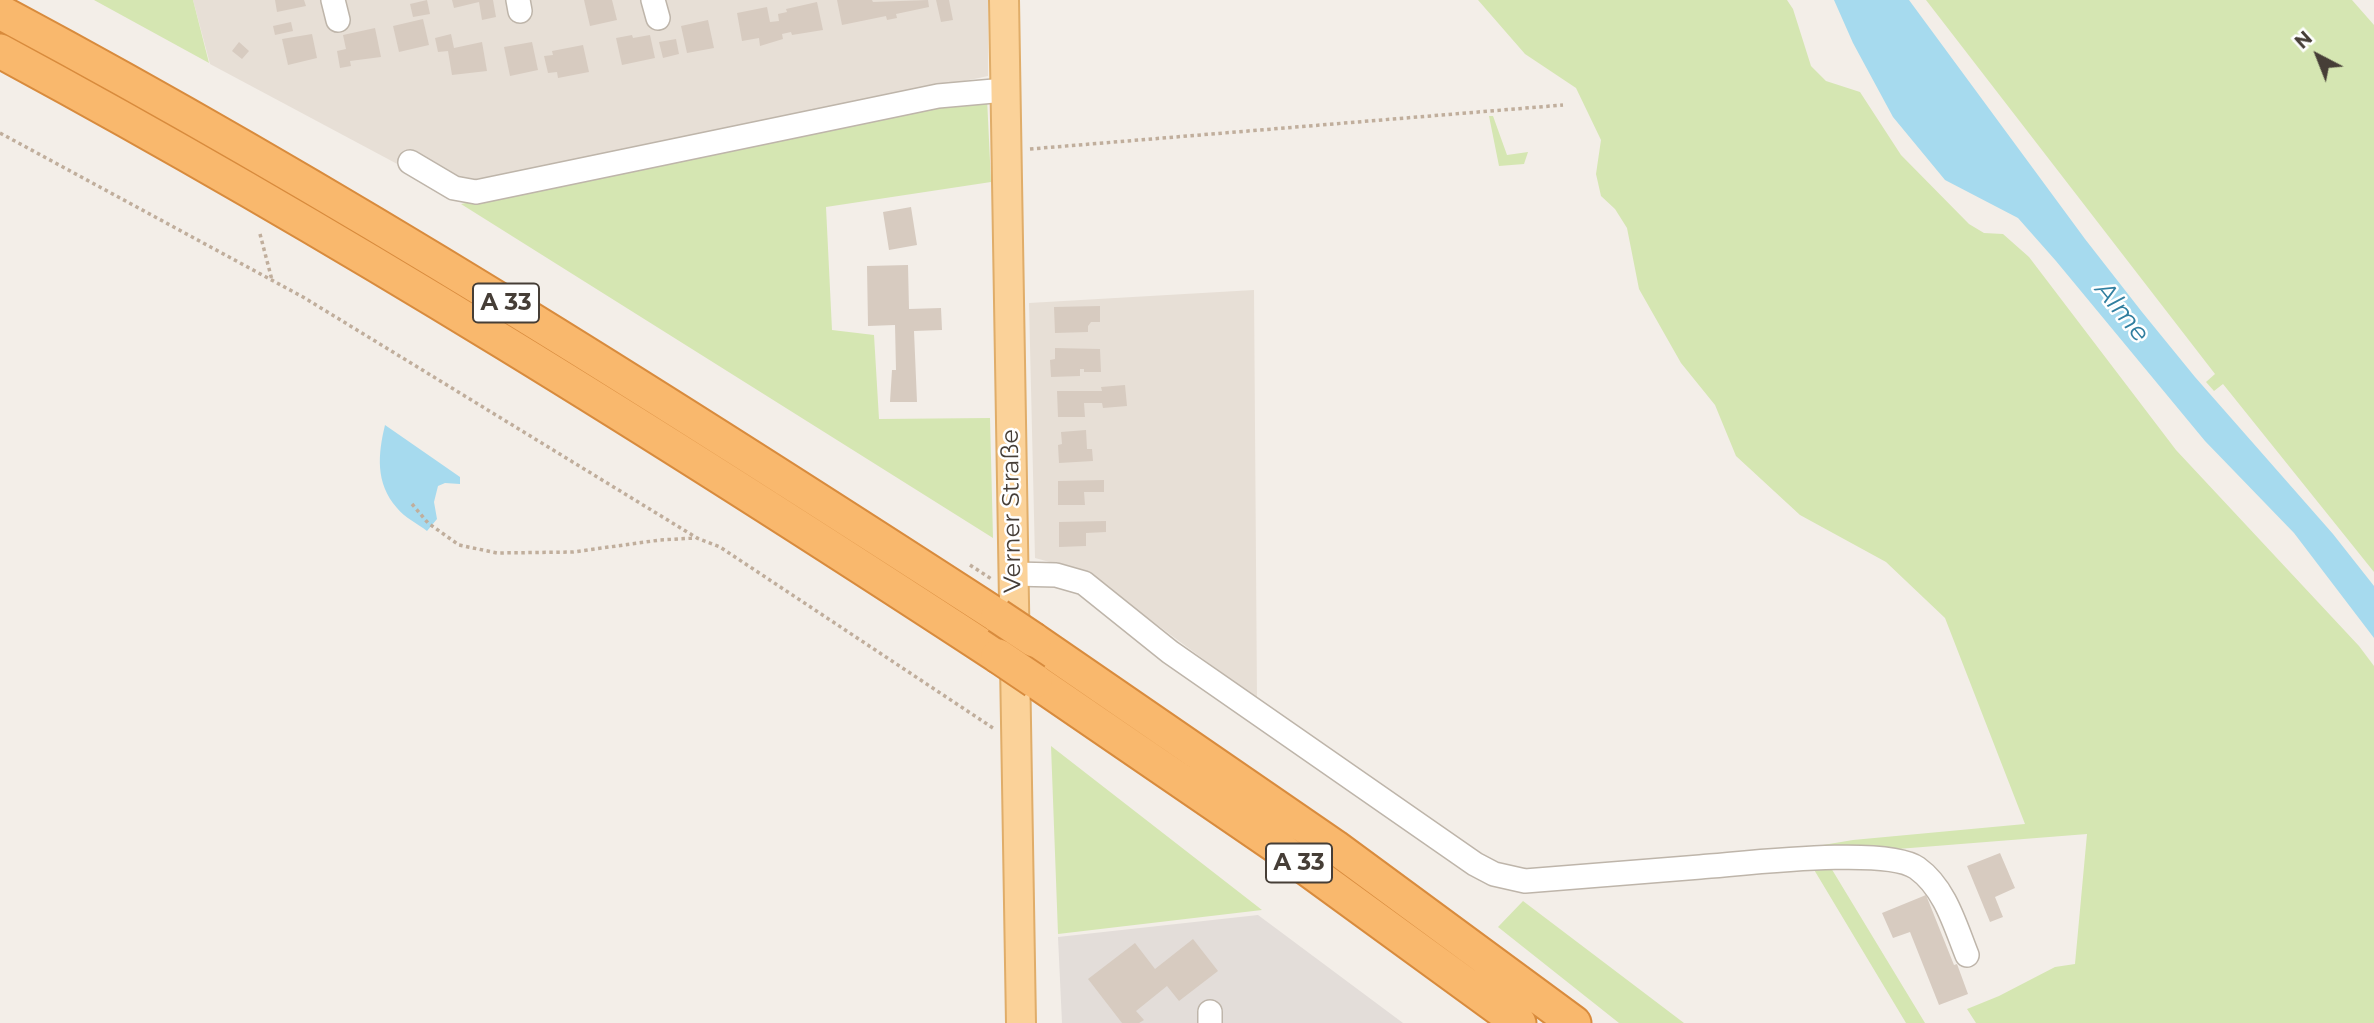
<!DOCTYPE html>
<html>
<head>
<meta charset="utf-8">
<style>
	body { margin:0 }
	#map { position:relative; width:2374px; height:1023px; overflow:hidden; background:#f3eee8; font-family:Montserrat,sans-serif }
	canvas { display:block }
	.north { position:absolute; left:2283px; top:21px; width:70px; height:70px; -webkit-text-stroke:5px #fff; paint-order:stroke; rotate:318deg; font-size:19px; font-weight:700; line-height:28px; text-align:center; color:#463e37 }
	.north::after { content:''; display:block; margin:auto; width:24px; height:32px; background:#463e37; clip-path:polygon(50% 0,100% 100%,50% 72%,0 100%) }
</style>
</head>
<body>
<div id="map">
<canvas width="2374" height="1023"></canvas>
<div class="north">N</div>
</div>
<script>
const g = document.querySelector('canvas').getContext('2d');
g.lineJoin = 'round';
function fill(path, color) { g.fillStyle = color; g.fill(path, 'evenodd'); }
function trace(path, color, width, dash) { g.strokeStyle = color; g.lineWidth = width; g.lineCap = dash ? 'butt' : 'round'; g.setLineDash(dash || []); g.stroke(path); }
function drawText(font, color, halo, rows, align = 'center') {
  g.font = font + ' Montserrat,sans-serif'; g.lineWidth = 5; g.setLineDash([]); g.textBaseline = 'middle'; g.strokeStyle = halo; g.fillStyle = color; for (const [text, x, y, turn = 0] of rows) {
    g.save(); g.translate(x, y); g.rotate((+turn || 0) * Math.PI / 180); g.textAlign = isNaN(turn) ? turn : align; if (halo) g.strokeText(text, 0, 0); g.fillText(text, 0, 0); g.restore();
  }
}
fill(new Path2D(`
	M 193,0 L 988,0 L 988,76 L 475,186 L 416,174 L 210,64 Z
	M 1254,290 L 1257,699 L 1086,572 L 1035,558 L 1029,303 Z`), '#e7dfd6');
fill(new Path2D(`
	M 1258,915 L 1403,1023 L 1062,1023 L 1058,937 Z`), '#e3ddd9');
fill(new Path2D(`
	M 94,0 L 193,0 L 209,63 Z
	M 1478,0 L 1787,0 L 1793,9 L 1811,66 L 1826,81 L 1860,92 L 1901,155 L 1969,224 L 1984,233 L 2003,234 L 2029,257 L 2176,450 L 2359,646 L 2374,666 L 2374,1023 L 1976,1023 L 1967,1009 L 1999,996 L 2055,967 L 2075,964 L 2087,834 L 1822,855 L 1811,847 L 1853,840 L 2025,824 L 1945,618 L 1886,562 L 1800,515 L 1736,456 L 1715,405 L 1681,363 L 1639,289 L 1627,228 L 1615,209 L 1601,196 L 1596,174 L 1601,140 L 1576,88 L 1525,54 Z
	M 1926,0 L 2352,0 L 2374,25 L 2374,572 L 2223,384 L 2214,391 L 2206,382 L 2215,374 Z
	M 956,97 L 987,98 L 991,182 L 826,207 L 832,330 L 874,335 L 879,419 L 990,418 L 993,538 L 461,204 Z
	M 1489,116 L 1493,116 L 1507,155 L 1528,152 L 1524,164 L 1499,166 Z
	M 1051,746 L 1262,910 L 1058,934 Z
	M 1828,863 L 1925,1023 L 1906,1023 L 1813,868 Z
	M 1523,901 L 1684,1023 L 1619,1023 L 1498,927 Z`), '#d5e6b2');
fill(new Path2D(`
	M 1834,0 L 1909,0 L 2085,239 L 2142,312 L 2195,377 L 2333,534 L 2374,586 L 2374,638 L 2294,533 L 2205,441 L 2056,261 L 2018,218 L 1945,180 L 1893,117 L 1853,43 Z
	M 385,425 L 460,477 L 460,484 L 445,483 L 438,486 L 434,502 L 437,519 L 427,531 C 418,524 404,517 397,508 C 375,483 378,454 385,425 Z`), '#a6daee');
fill(new Path2D(`
	M 275,0 L 304,0 L 306,6 L 277,12 Z
	M 427,0 L 430,14 L 413,17 L 410,4 Z
	M 452,0 L 493,0 L 496,17 L 482,20 L 479,2 L 454,8 Z
	M 584,0 L 612,0 L 617,20 L 590,26 Z
	M 837,0 L 872,0 L 873,2 L 928,0 L 929,7 L 896,14 L 897,18 L 887,20 L 886,16 L 842,25 Z
	M 936,0 L 949,0 L 953,20 L 941,22 Z
	M 817,2 L 823,30 L 792,35 L 791,32 L 782,34 L 783,39 L 760,46 L 759,38 L 742,41 L 737,13 L 767,7 L 770,22 L 779,21 L 778,14 L 787,12 L 786,9 Z
	M 423,19 L 429,45 L 399,52 L 393,26 Z
	M 708,20 L 714,48 L 687,53 L 681,26 Z
	M 291,22 L 293,31 L 275,35 L 273,26 Z
	M 375,28 L 381,57 L 350,61 L 351,66 L 340,68 L 337,51 L 346,49 L 343,35 Z
	M 312,34 L 317,58 L 288,65 L 282,39 Z
	M 451,34 L 454,48 L 482,42 L 487,71 L 452,75 L 448,51 L 438,52 L 435,38 Z
	M 632,35 L 633,38 L 650,35 L 655,58 L 622,65 L 616,38 Z
	M 676,39 L 679,54 L 663,58 L 659,42 Z
	M 239,42 L 249,51 L 242,59 L 232,51 Z
	M 532,42 L 538,70 L 510,76 L 504,47 Z
	M 583,45 L 589,72 L 558,78 L 557,72 L 548,73 L 544,56 L 553,55 L 552,51 Z
	M 911,207 L 917,245 L 889,250 L 883,212 Z
	M 908,265 L 909,309 L 941,308 L 942,330 L 914,331 L 917,402 L 890,402 L 892,370 L 896,370 L 895,325 L 868,326 L 867,266 Z
	M 1100,306 L 1100,322 L 1091,322 L 1088,326 L 1088,332 L 1055,333 L 1054,307 Z
	M 1055,348 L 1100,349 L 1101,372 L 1084,372 L 1084,369 L 1080,369 L 1080,376 L 1051,377 L 1050,360 L 1055,359 Z
	M 1125,385 L 1127,406 L 1103,408 L 1102,403 L 1084,403 L 1085,417 L 1058,417 L 1057,391 L 1102,391 L 1101,387 Z
	M 1086,430 L 1087,449 L 1092,449 L 1093,461 L 1059,463 L 1058,445 L 1062,444 L 1061,432 Z
	M 1104,480 L 1104,492 L 1084,492 L 1085,505 L 1058,505 L 1058,481 Z
	M 1106,521 L 1106,532 L 1086,533 L 1086,546 L 1059,547 L 1059,522 Z
	M 2000,853 L 2015,888 L 1995,897 L 2003,917 L 1990,922 L 1967,866 Z
	M 1926,895 L 1954,965 L 1957,964 L 1968,994 L 1939,1005 L 1910,932 L 1893,938 L 1882,913 Z
	M 1193,939 L 1218,971 L 1179,1001 L 1167,986 L 1136,1011 L 1144,1020 L 1139,1023 L 1122,1023 L 1088,979 L 1135,943 L 1155,969 Z`), '#d7cbc0');
const minor = new Path2D(`
	M 333,0 L 338,20
	M 518,0 L 520,11
	M 653,0 L 658,18
	M 410,162 L 454,188 L 476,192 L 938,96 L 1005,90
	M 1014,574 L 1056,575 L 1084,583 L 1170,652 L 1475,864 L 1494,874 L 1525,881 C 1584,876 1642,872 1700,867 C 1743,864 1886,846 1917,868 C 1945,888 1955,925 1967,955
	M 1210,1023 L 1210,1012`);
const major = new Path2D(`
	M 1004,0 L 1021,1023`);
const highway = new Path2D(`
	M 0,12 C 343,195 672,405 998,616
	M 0,51 C 343,236 672,443 998,656
	M 1034,640 L 1335,847 L 1574,1023
	M 1035,681 L 1276,846 L 1519,1023`);
trace(minor, '#beb5aa', 26);
trace(major, '#e0ad69', 32);
trace(highway, '#d88b3d', 37);
trace(new Path2D(`
	M 0,133 L 303,297 L 697,538 L 720,547 L 993,728
	M 1030,149 L 1563,105
	M 260,234 L 272,280
	M 412,504 L 428,523 L 459,545 L 497,553 L 573,552 L 660,540 L 695,538
	M 970,565 L 993,580`), '#c0ae9c', 3.5, [3.5, 3.5]);
trace(minor, '#fff', 23);
trace(major, '#fbd299', 28);
trace(highway, '#f9b86d', 33);
const highwayBridge = new Path2D(`
	M 998,616 L 1034,640
	M 998,656 L 1035,681`);
trace(highwayBridge, '#d88b3d', 37, []);
trace(highwayBridge, '#f9b86d', 33);
for (const [x, y, w] of [
	[506,303,66],
	[1299,863,66]
]) { const box = new Path2D(); box.roundRect(x - w / 2, y - 19.5, w, 39, 5); g.fillStyle = '#fff'; g.fill(box); trace(box, '#463e37', 2); }
drawText('bold 23px', '#463e37', null, [
	["A 33",506,303],
	["A 33",1299,863]
]);
drawText('24px', '#463e37', '#fff', [
	["Verner Straße",1012,511,-91]
]);
drawText('italic 26px', '#307e9f', '#fff', [
	["Alme",2122,312,51]
]);
</script>
</body>
</html>
